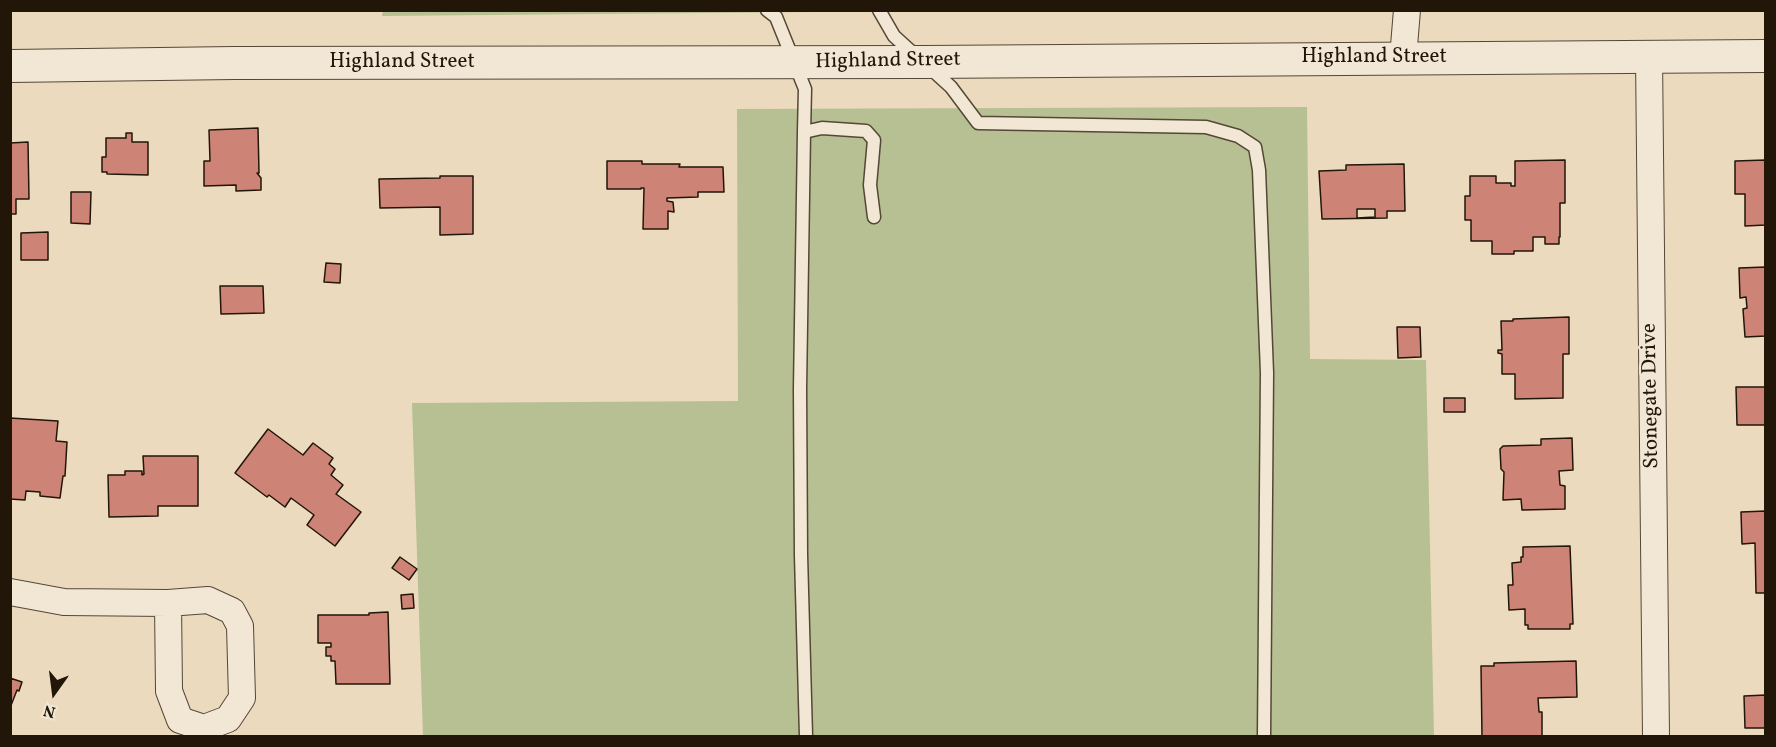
<!DOCTYPE html>
<html>
<head>
<meta charset="utf-8">
<style>
	body { margin:0 }
	#map { position:relative; width:1776px; height:747px; overflow:hidden; background:#ebdabd; font-family:Vollkorn,serif }
	canvas { display:block }
	.frame { position:absolute; inset:0; border:12px solid #221609; pointer-events:none }
	.north { position:absolute; left:24px; top:663px; width:60px; height:60px; -webkit-text-stroke:4px #f2e7d4; paint-order:stroke; rotate:194deg; font-size:16px; font-weight:700; line-height:24px; text-align:center; color:#221609 }
	.north::after { content:''; display:block; margin:auto; width:21px; height:27px; background:#221609; clip-path:polygon(50% 0,100% 100%,50% 72%,0 100%) }
</style>
</head>
<body>
<div id="map">
<canvas width="1776" height="747"></canvas>
<div class="frame"></div>
<div class="north">N</div>
</div>
<script>
const g = document.querySelector('canvas').getContext('2d');
g.lineJoin = 'round';
function fill(path, color) { g.fillStyle = color; g.fill(path, 'evenodd'); }
function trace(path, color, width, dash) { g.strokeStyle = color; g.lineWidth = width; g.lineCap = dash ? 'butt' : 'round'; g.setLineDash(dash || []); g.stroke(path); }
function drawText(font, color, halo, rows, align = 'center') {
  g.font = font + ' Vollkorn,serif'; g.lineWidth = 4.5; g.setLineDash([]); g.textBaseline = 'middle'; g.strokeStyle = halo; g.fillStyle = color; for (const [text, x, y, turn = 0] of rows) {
    g.save(); g.translate(x, y); g.rotate((+turn || 0) * Math.PI / 180); g.textAlign = isNaN(turn) ? turn : align; if (halo) g.strokeText(text, 0, 0); g.fillText(text, 0, 0); g.restore();
  }
}
fill(new Path2D(`
	M 383,10 L 924,11 L 382,16 Z
	M 1307,107 L 1310,359 L 1426,360 L 1434,736 L 423,736 L 412,403 L 738,401 L 737,109 Z`), '#b7c092');
const building = new Path2D(`
	M 258,128 L 259,173 L 257,173 L 261,178 L 261,190 L 236,191 L 236,185 L 204,186 L 204,161 L 210,161 L 209,130 Z
	M 126,133 L 132,133 L 132,142 L 148,142 L 148,175 L 107,174 L 107,172 L 102,172 L 102,157 L 106,157 L 106,138 L 126,138 Z
	M 28,142 L 29,199 L 16,199 L 16,214 L 10,214 L 10,143 Z
	M 1565,160 L 1565,203 L 1560,203 L 1560,237 L 1559,237 L 1559,244 L 1545,244 L 1545,237 L 1533,237 L 1533,251 L 1514,251 L 1514,254 L 1492,254 L 1492,241 L 1471,241 L 1471,220 L 1465,220 L 1465,196 L 1470,196 L 1470,176 L 1496,176 L 1496,183 L 1511,183 L 1511,186 L 1515,186 L 1515,161 Z
	M 1766,160 L 1766,225 L 1745,226 L 1745,194 L 1735,194 L 1735,161 Z
	M 607,161 L 642,161 L 642,164 L 680,164 L 679,167 L 723,167 L 724,192 L 698,192 L 698,197 L 667,198 L 667,201 L 673,202 L 674,212 L 668,211 L 668,229 L 643,229 L 644,188 L 641,188 L 641,189 L 607,189 Z
	M 1404,164 L 1405,211 L 1387,211 L 1387,218 L 1322,219 L 1319,171 L 1346,170 L 1346,165 ZM 1357,209 L 1375,209 L 1375,217 L 1357,218 Z
	M 440,176 L 473,176 L 473,234 L 440,235 L 440,207 L 380,208 L 379,179 L 440,178 Z
	M 71,192 L 91,192 L 90,224 L 71,223 Z
	M 48,232 L 48,260 L 21,260 L 21,233 Z
	M 326,263 L 341,264 L 340,283 L 324,282 Z
	M 1766,267 L 1766,336 L 1745,337 L 1743,309 L 1747,308 L 1746,297 L 1740,298 L 1739,268 Z
	M 220,286 L 263,286 L 264,313 L 221,314 Z
	M 1569,317 L 1569,354 L 1563,354 L 1563,398 L 1515,399 L 1515,374 L 1502,374 L 1502,354 L 1498,353 L 1498,350 L 1502,350 L 1501,321 L 1513,321 L 1513,319 Z
	M 1397,327 L 1420,327 L 1421,357 L 1398,358 Z
	M 1736,387 L 1766,387 L 1766,425 L 1737,425 Z
	M 1444,398 L 1465,398 L 1465,412 L 1444,412 Z
	M 10,418 L 58,421 L 56,441 L 67,442 L 65,476 L 63,476 L 60,498 L 40,496 L 40,492 L 26,491 L 25,500 L 10,499 Z
	M 268,429 L 303,455 L 313,443 L 333,458 L 329,464 L 335,469 L 331,475 L 343,485 L 336,494 L 361,512 L 335,546 L 307,525 L 314,515 L 291,498 L 285,507 L 269,495 L 267,497 L 235,473 Z
	M 1572,438 L 1573,470 L 1559,471 L 1560,485 L 1565,486 L 1565,509 L 1522,510 L 1521,499 L 1503,500 L 1504,472 L 1501,469 L 1500,449 L 1503,446 L 1541,445 L 1541,439 Z
	M 143,456 L 198,456 L 198,506 L 158,506 L 158,516 L 109,517 L 108,475 L 125,475 L 125,471 L 142,471 L 142,475 L 144,474 Z
	M 1766,511 L 1766,593 L 1756,593 L 1755,543 L 1742,544 L 1741,512 Z
	M 1570,546 L 1573,624 L 1570,624 L 1570,629 L 1528,629 L 1528,625 L 1525,625 L 1525,609 L 1509,610 L 1508,585 L 1513,585 L 1512,563 L 1521,562 L 1521,557 L 1523,557 L 1523,547 Z
	M 400,557 L 417,569 L 409,580 L 392,568 Z
	M 413,594 L 414,608 L 402,609 L 401,595 Z
	M 388,612 L 390,684 L 336,684 L 335,661 L 331,661 L 331,656 L 326,656 L 326,647 L 331,647 L 331,643 L 318,643 L 318,615 L 369,615 L 369,613 Z
	M 1576,661 L 1577,697 L 1538,698 L 1539,712 L 1542,712 L 1542,736 L 1482,736 L 1481,666 L 1494,666 L 1494,663 Z
	M 10,678 L 22,682 L 19,691 L 17,690 L 10,708 Z
	M 1766,695 L 1766,728 L 1745,728 L 1744,696 Z`);
fill(building, '#ce8377');
trace(building, '#221609', 1.5);
const service = new Path2D(`
	M 767,10 L 776,17 L 805,89 L 804,132
	M 879,10 L 894,36 L 916,56
	M 929,67 L 951,87 L 978,123 L 1206,127 L 1238,136 L 1255,147 L 1259,170 L 1267,373 L 1264,736
	M 806,736 L 801,555 L 800,389 L 804,132 L 822,128 L 866,131 L 874,140 L 870,185 L 874,217`);
const minor = new Path2D(`
	M 1649,56 L 1656,736
	M 1403,58 L 1407,10
	M 10,592 L 64,602 L 168,603 L 208,600 L 232,611 L 240,626 L 242,698 L 228,719 L 204,728 L 180,720 L 169,691 L 168,603`);
const tertiary = new Path2D(`
	M 10,66 L 234,63 L 923,62 L 1766,56`);
trace(service, '#544736', 15);
trace(minor, '#544736', 28);
trace(tertiary, '#544736', 34);
trace(service, '#f2e7d4', 12);
trace(minor, '#f2e7d4', 26);
trace(tertiary, '#f2e7d4', 32);
drawText('21px', '#221609', '#f2e7d4', [
	["Highland Street",1374,58],
	["Highland Street",888,62,-1],
	["Highland Street",402,63],
	["Stonegate Drive",1652,396,-91]
]);
</script>
</body>
</html>
